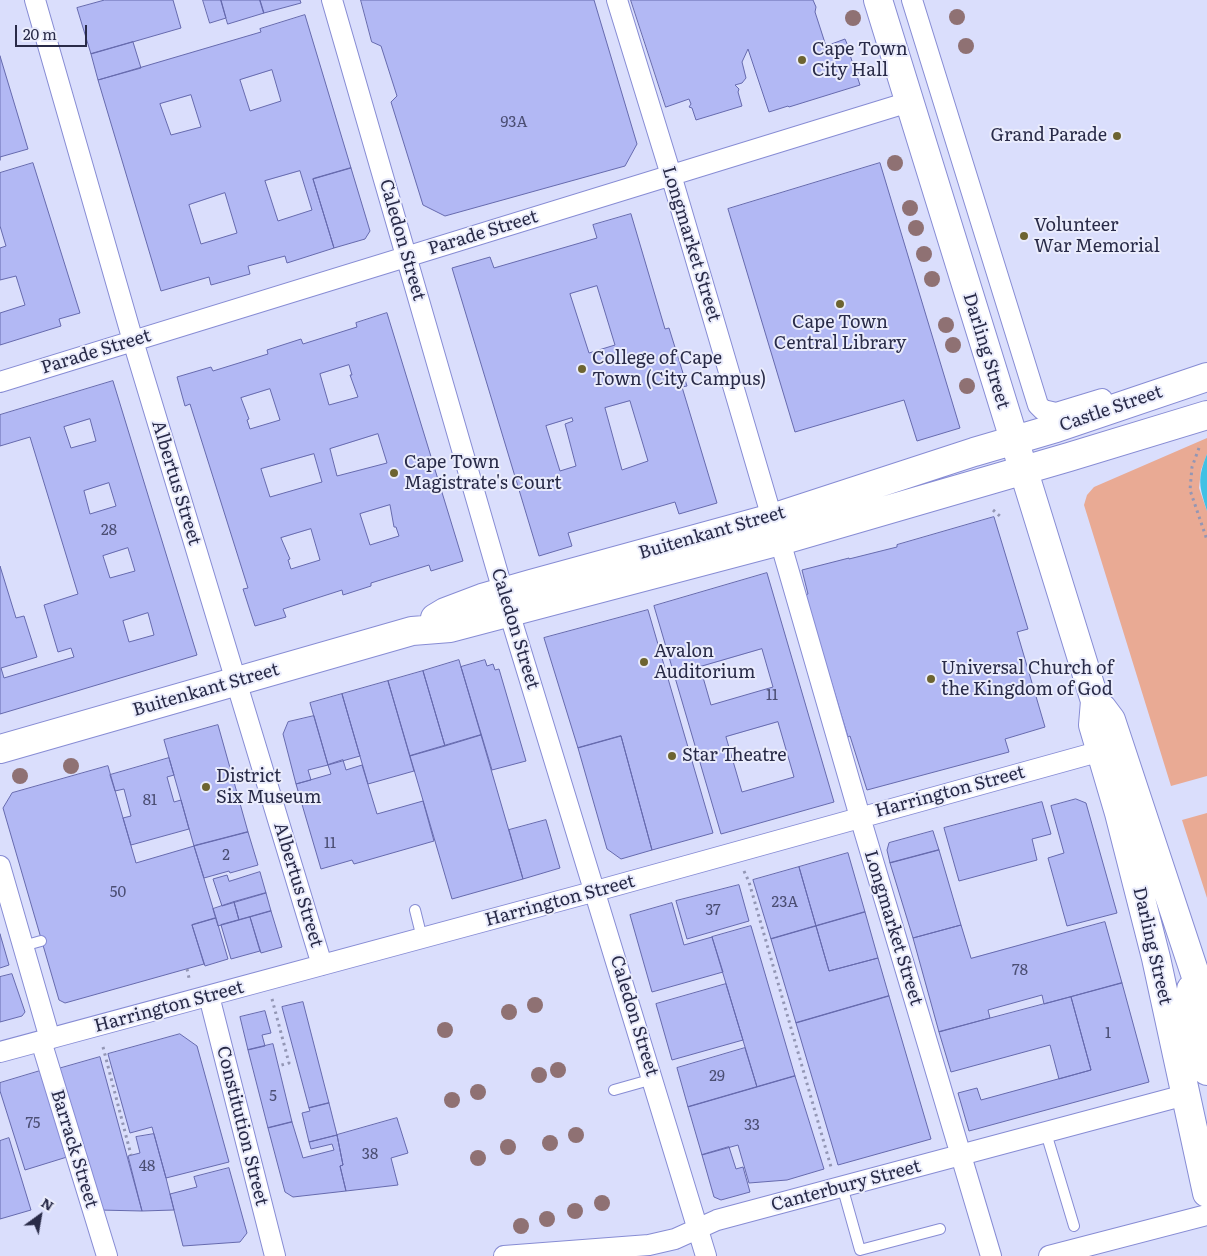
<!DOCTYPE html>
<html>
<head>
<meta charset="utf-8">
<style>
	body { margin:0 }
	#map { position:relative; width:1207px; height:1256px; overflow:hidden; background:#dadefc; font-family:Literata,serif }
	canvas { display:block }
	.north { position:absolute; left:15px; top:1191px; width:50px; height:50px; -webkit-text-stroke:4px #eaecfc; paint-order:stroke; rotate:32deg; font-size:14px; font-weight:700; line-height:20px; text-align:center; color:#292b48 }
	.north::after { content:''; display:block; margin:auto; width:18px; height:22px; background:#292b48; clip-path:polygon(50% 0,100% 100%,50% 72%,0 100%) }
	.scale { position:absolute; left:15px; top:25px; width:72px; height:22px; box-sizing:border-box; border:2px solid #292b48; border-top:0; padding-left:6px; font-size:15px; line-height:18px; white-space:nowrap; color:#292b48; -webkit-text-stroke:4px #eaecfc; paint-order:stroke }
</style>
</head>
<body>
<div id="map">
<canvas width="1207" height="1256"></canvas>
<div class="north">N</div>
<div class="scale">20 m</div>
</div>
<script>
const g = document.querySelector('canvas').getContext('2d');
g.lineJoin = 'round';
function fill(path, color) { g.fillStyle = color; g.fill(path, 'evenodd'); }
function trace(path, color, width, dash) { g.strokeStyle = color; g.lineWidth = width; g.lineCap = dash ? 'butt' : 'round'; g.setLineDash(dash || []); g.stroke(path); }
function drawText(font, color, halo, rows, align = 'center') {
  g.font = font + ' Literata,serif'; g.lineWidth = 4; g.setLineDash([]); g.textBaseline = 'middle'; g.strokeStyle = halo; g.fillStyle = color; for (const [text, x, y, turn = 0] of rows) {
    g.save(); g.translate(x, y); g.rotate((+turn || 0) * Math.PI / 180); g.textAlign = isNaN(turn) ? turn : align; if (halo) g.strokeText(text, 0, 0); g.fillText(text, 0, 0); g.restore();
  }
}
fill(new Path2D(`
	M 1207,438 L 1207,454 L 1201,470 L 1199,488 L 1207,511 L 1207,776 L 1171,786 L 1084,505 L 1087,495 L 1094,487 Z
	M 1207,813 L 1207,898 L 1182,820 Z`), '#e9aa94');
fill(new Path2D(`
	M 1207,454 L 1207,511 C 1199,486 1197,479 1207,454 Z`), '#40c1e4');
const building = new Path2D(`
	M 105,0 L 173,0 L 181,28 L 91,54 L 77,8 Z
	M 203,0 L 221,0 L 226,18 L 210,23 Z
	M 221,0 L 260,0 L 264,13 L 228,24 Z
	M 260,0 L 300,0 L 301,3 L 264,13 Z
	M 361,0 L 594,0 L 637,144 L 625,166 L 445,216 L 423,205 L 391,102 L 397,96 L 381,46 L 372,42 Z
	M 631,0 L 813,0 L 816,7 L 815,12 L 826,46 L 845,39 L 848,46 L 850,46 L 853,55 L 850,55 L 854,67 L 857,67 L 859,75 L 857,76 L 860,85 L 789,107 L 788,106 L 769,112 L 748,49 L 742,62 L 746,78 L 742,83 L 735,85 L 739,89 L 738,92 L 742,106 L 696,120 L 692,108 L 689,107 L 691,104 L 689,99 L 666,107 Z
	M 305,15 L 351,168 L 313,179 L 334,248 L 287,263 L 285,256 L 248,266 L 250,274 L 211,285 L 209,277 L 161,291 L 98,80 L 261,32 L 260,29 ZM 272,70 L 281,101 L 250,111 L 240,80 ZM 191,95 L 201,127 L 171,135 L 160,104 ZM 300,171 L 312,210 L 278,221 L 265,181 ZM 225,193 L 237,233 L 201,244 L 189,205 Z
	M 133,42 L 141,68 L 98,80 L 91,54 Z
	M 0,56 L 28,149 L 0,157 L 0,160 Z
	M 33,163 L 80,313 L 59,319 L 61,326 L 0,345 L 0,313 L 25,305 L 16,276 L 0,280 L 0,248 L 6,246 L 0,226 L 0,173 Z
	M 880,163 L 960,428 L 917,441 L 904,400 L 795,432 L 728,209 Z
	M 351,168 L 370,231 L 365,239 L 334,248 L 313,179 Z
	M 631,214 L 665,329 L 669,328 L 687,386 L 682,387 L 717,503 L 679,514 L 675,502 L 568,533 L 572,546 L 539,556 L 452,268 L 490,257 L 494,268 L 597,238 L 593,225 ZM 597,286 L 615,345 L 589,353 L 570,294 ZM 630,401 L 648,461 L 622,470 L 605,408 ZM 572,418 L 573,421 L 565,424 L 576,466 L 560,471 L 546,426 Z
	M 387,313 L 463,561 L 431,571 L 429,565 L 371,583 L 371,586 L 343,595 L 342,590 L 283,609 L 286,617 L 255,626 L 243,589 L 248,588 L 190,404 L 185,406 L 177,377 L 211,367 L 213,371 L 268,354 L 267,350 L 301,339 L 303,344 L 357,327 L 356,323 ZM 349,365 L 352,375 L 350,375 L 358,397 L 329,405 L 320,374 ZM 270,389 L 280,420 L 250,429 L 247,420 L 249,419 L 241,398 ZM 378,434 L 387,463 L 337,476 L 330,449 ZM 314,454 L 322,482 L 270,497 L 261,469 ZM 390,505 L 394,527 L 396,527 L 399,536 L 370,545 L 360,514 ZM 311,529 L 320,560 L 291,569 L 288,560 L 290,559 L 281,538 Z
	M 113,381 L 197,655 L 0,714 L 0,566 L 16,618 L 24,616 L 37,657 L 1,668 L 4,678 L 74,657 L 71,648 L 58,652 L 44,605 L 78,594 L 30,437 L 0,446 L 0,415 ZM 90,419 L 96,441 L 71,448 L 64,427 ZM 109,483 L 116,506 L 90,514 L 84,491 ZM 128,548 L 135,571 L 110,578 L 103,556 ZM 148,613 L 154,635 L 129,642 L 123,621 Z
	M 994,517 L 1028,629 L 1017,632 L 1045,727 L 1005,739 L 1009,752 L 867,790 L 850,736 L 848,737 L 805,595 L 808,594 L 802,570 L 849,558 L 849,559 L 897,547 L 897,545 Z
	M 767,573 L 834,802 L 721,834 L 654,606 ZM 762,649 L 773,687 L 711,705 L 700,667 ZM 778,722 L 794,777 L 742,792 L 726,737 Z
	M 648,610 L 713,833 L 652,850 L 621,736 L 578,748 L 544,638 Z
	M 459,660 L 481,735 L 445,746 L 423,671 Z
	M 485,660 L 487,666 L 493,664 L 495,670 L 499,669 L 526,761 L 492,770 L 461,667 Z
	M 423,671 L 445,746 L 410,756 L 388,681 Z
	M 388,681 L 414,771 L 368,784 L 342,694 Z
	M 342,694 L 360,756 L 328,765 L 310,703 Z
	M 314,716 L 328,765 L 308,770 L 311,780 L 296,784 L 283,734 L 288,722 Z
	M 218,725 L 248,832 L 194,846 L 164,740 Z
	M 481,735 L 523,879 L 452,899 L 410,756 Z
	M 621,736 L 652,850 L 621,859 L 607,849 L 578,748 Z
	M 169,758 L 174,775 L 167,777 L 174,802 L 181,800 L 189,829 L 131,845 L 123,818 L 131,816 L 124,789 L 115,791 L 110,775 Z
	M 343,760 L 346,770 L 362,765 L 377,814 L 423,801 L 434,841 L 354,864 L 352,860 L 321,869 L 296,784 L 331,774 L 328,765 Z
	M 108,766 L 136,863 L 194,846 L 216,918 L 192,925 L 204,964 L 65,1003 L 59,1000 L 3,808 L 12,793 Z
	M 1076,799 L 1086,803 L 1117,913 L 1067,926 L 1048,858 L 1064,853 L 1051,806 Z
	M 1042,802 L 1051,834 L 1032,839 L 1037,860 L 959,881 L 944,828 Z
	M 546,820 L 560,868 L 523,879 L 509,830 Z
	M 933,831 L 939,850 L 890,863 L 887,850 L 889,843 Z
	M 248,832 L 258,865 L 230,873 L 229,871 L 204,878 L 194,846 Z
	M 939,850 L 961,925 L 913,938 L 890,863 Z
	M 848,853 L 865,912 L 816,926 L 799,867 Z
	M 799,867 L 816,926 L 771,939 L 753,880 Z
	M 260,872 L 266,893 L 222,906 L 213,879 L 227,875 L 229,881 Z
	M 739,885 L 749,921 L 687,939 L 676,901 Z
	M 266,893 L 271,911 L 239,920 L 234,902 Z
	M 234,902 L 239,920 L 218,926 L 213,909 Z
	M 672,903 L 684,945 L 712,937 L 723,972 L 652,992 L 630,915 Z
	M 271,911 L 282,947 L 261,953 L 250,917 Z
	M 865,912 L 878,958 L 829,971 L 816,926 Z
	M 250,917 L 260,951 L 231,959 L 221,925 Z
	M 216,918 L 228,959 L 205,966 L 192,925 Z
	M 1105,922 L 1122,983 L 1044,1004 L 1042,995 L 988,1010 L 990,1018 L 939,1032 L 913,938 L 961,925 L 971,958 Z
	M 751,926 L 795,1076 L 757,1087 L 712,937 Z
	M 816,926 L 829,971 L 878,958 L 889,996 L 796,1023 L 771,939 Z
	M 0,934 L 9,965 L 0,968 Z
	M 12,974 L 25,1012 L 22,1016 L 0,1022 L 0,977 Z
	M 1122,983 L 1149,1082 L 969,1131 L 958,1093 L 977,1088 L 981,1100 L 1091,1070 L 1071,997 Z
	M 726,984 L 743,1040 L 672,1060 L 656,1004 Z
	M 889,996 L 931,1139 L 838,1165 L 796,1023 Z
	M 1071,997 L 1091,1070 L 1059,1079 L 1050,1045 L 951,1072 L 939,1032 Z
	M 303,1002 L 329,1103 L 309,1108 L 282,1007 Z
	M 265,1011 L 271,1033 L 262,1035 L 265,1046 L 248,1050 L 240,1017 Z
	M 180,1034 L 197,1046 L 229,1162 L 166,1178 L 152,1127 L 130,1133 L 108,1054 Z
	M 273,1044 L 292,1122 L 268,1128 L 248,1050 Z
	M 745,1048 L 757,1087 L 688,1107 L 677,1068 Z
	M 100,1057 L 142,1211 L 99,1210 L 58,1069 Z
	M 40,1071 L 67,1157 L 25,1170 L 0,1091 L 0,1083 Z
	M 795,1076 L 824,1169 L 787,1180 L 749,1183 L 738,1145 L 702,1155 L 688,1107 Z
	M 329,1103 L 337,1135 L 309,1142 L 302,1113 L 310,1111 L 309,1108 Z
	M 397,1118 L 408,1153 L 391,1158 L 398,1185 L 346,1191 L 340,1166 L 343,1165 L 337,1135 Z
	M 292,1122 L 303,1158 L 334,1150 L 332,1144 L 311,1149 L 309,1142 L 337,1135 L 343,1165 L 340,1166 L 346,1191 L 293,1197 L 285,1192 L 268,1128 Z
	M 154,1134 L 166,1178 L 174,1210 L 142,1211 L 128,1156 L 140,1153 L 136,1137 Z
	M 9,1138 L 31,1210 L 0,1219 L 0,1141 Z
	M 729,1147 L 736,1169 L 743,1167 L 750,1192 L 721,1200 L 714,1197 L 702,1155 Z
	M 229,1168 L 247,1233 L 240,1242 L 183,1246 L 170,1194 L 197,1187 L 194,1177 Z`);
fill(building, '#b2b8f4');
trace(building, '#666aae', 1);
const lane = new Path2D(`
	M 415,910 L 422,938
	M 23,946 L 41,941
	M 614,1090 L 653,1079
	M 1046,1133 L 1074,1226
	M 842,1186 L 860,1250 L 940,1229`);
const street = new Path2D(`
	M 35,0 L 133,341 L 322,965
	M 332,0 L 509,612 L 706,1256
	M 617,0 L 671,175 L 772,518
	M 912,0 L 1038,405 L 1043,410 L 1056,413 L 1102,399
	M 0,382 L 909,102
	M 780,541 L 860,817 L 991,1256
	M 0,866 L 50,1039
	M 209,996 L 275,1256
	M 41,1041 L 107,1256
	M 0,1052 L 596,891 L 1112,748
	M 504,1256 L 649,1245 L 675,1239 L 717,1220 L 1185,1095
	M 1049,1256 L 1207,1215`);
const secondary = new Path2D(`
	M 878,0 L 1095,701 L 1093,725 L 1119,813 L 1156,958 L 1207,1193
	M 435,618 L 445,612 L 482,598 L 531,584 L 772,518 L 974,452 L 1056,428 L 1207,377
	M 1102,708 L 1111,720 L 1207,1010
	M 0,749 L 412,631 L 450,628 L 780,541 L 1069,457 L 1207,415
	M 1191,989 L 1195,1025 L 1207,1071`);
trace(lane, '#878cd4', 12);
trace(street, '#878cd4', 22);
trace(secondary, '#878cd4', 30);
trace(new Path2D(`
	M 1199,448 L 1192,467 L 1190,490 L 1207,540
	M 993,510 L 1001,517
	M 744,871 L 749,882 L 831,1167
	M 187,969 L 189,978
	M 272,999 L 289,1063 L 278,1066
	M 103,1047 L 131,1155`), '#9396b4', 3, [2.5, 4]);
trace(lane, '#fff', 10);
trace(street, '#fff', 20);
trace(secondary, '#fff', 28);
g.fillStyle = '#8f7173';
for (const [x, y] of [
	[957,17],
	[853,18],
	[966,46],
	[895,163],
	[910,208],
	[916,228],
	[924,254],
	[932,279],
	[946,325],
	[953,345],
	[967,386],
	[71,766],
	[20,776],
	[535,1005],
	[509,1012],
	[445,1030],
	[558,1070],
	[539,1075],
	[478,1092],
	[452,1100],
	[576,1135],
	[550,1143],
	[508,1147],
	[478,1158],
	[602,1203],
	[575,1211],
	[547,1219],
	[521,1226]
]) { g.beginPath(); g.arc(x, y, 8, 0, 2 * Math.PI); g.fill(); }
for (const [x, y, r, color] of [
	[802,60,5,"#6d6431"],
	[1117,136,5,"#6d6431"],
	[1024,236,5,"#6d6431"],
	[840,304,5,"#6d6431"],
	[582,369,5,"#6d6431"],
	[394,473,5,"#6d6431"],
	[644,662,5,"#6d6431"],
	[931,679,5,"#6d6431"],
	[672,756,5,"#6d6431"],
	[206,787,5,"#6d6431"]
]) { const dot = new Path2D(); dot.arc(x, y, r, 0, 2 * Math.PI); g.fillStyle = color; g.fill(dot); trace(dot, '#eaecfc', 2); }
drawText('15px', '#4b4e73', null, [
	["93A",514,123],
	["28",109,531],
	["11",772,696],
	["81",150,801],
	["11",330,844],
	["2",226,856],
	["50",118,893],
	["23A",785,903],
	["37",713,911],
	["78",1020,971],
	["1",1108,1034],
	["29",717,1077],
	["5",273,1097],
	["75",33,1124],
	["33",752,1126],
	["38",370,1155],
	["48",147,1167]
]);
drawText('18px', '#292b48', '#eaecfc', [
	["Cape Town",812,50],
	["City Hall",812,71],
	["Grand Parade",1107,136,"right"],
	["Volunteer",1034,226],
	["War Memorial",1034,247],
	["Cape Town",840,323,"center"],
	["Central Library",840,344,"center"],
	["College of Cape",592,359],
	["Town (City Campus)",592,380],
	["Cape Town",404,463],
	["Magistrate's Court",404,484],
	["Avalon",654,652],
	["Auditorium",654,673],
	["Universal Church of",941,669],
	["the Kingdom of God",941,690],
	["Star Theatre",682,756],
	["District",216,777],
	["Six Museum",216,798]
], 'left');
drawText('18px', '#292b48', '#eaecfc', [
	["Parade Street",483,233,-17],
	["Caledon Street",402,240,74],
	["Longmarket Street",691,244,73],
	["Darling Street",986,351,73],
	["Parade Street",96,352,-17],
	["Castle Street",1111,409,-19],
	["Albertus Street",176,483,73],
	["Buitenkant Street",712,533,-16],
	["Caledon Street",515,629,73],
	["Buitenkant Street",206,690,-16],
	["Harrington Street",950,792,-15],
	["Albertus Street",298,885,73],
	["Harrington Street",560,901,-15],
	["Longmarket Street",893,928,73],
	["Darling Street",1152,946,77],
	["Harrington Street",169,1007,-15],
	["Caledon Street",634,1016,73],
	["Constitution Street",242,1126,76],
	["Barrack Street",74,1149,73],
	["Canterbury Street",846,1186,-15]
]);
</script>
</body>
</html>
